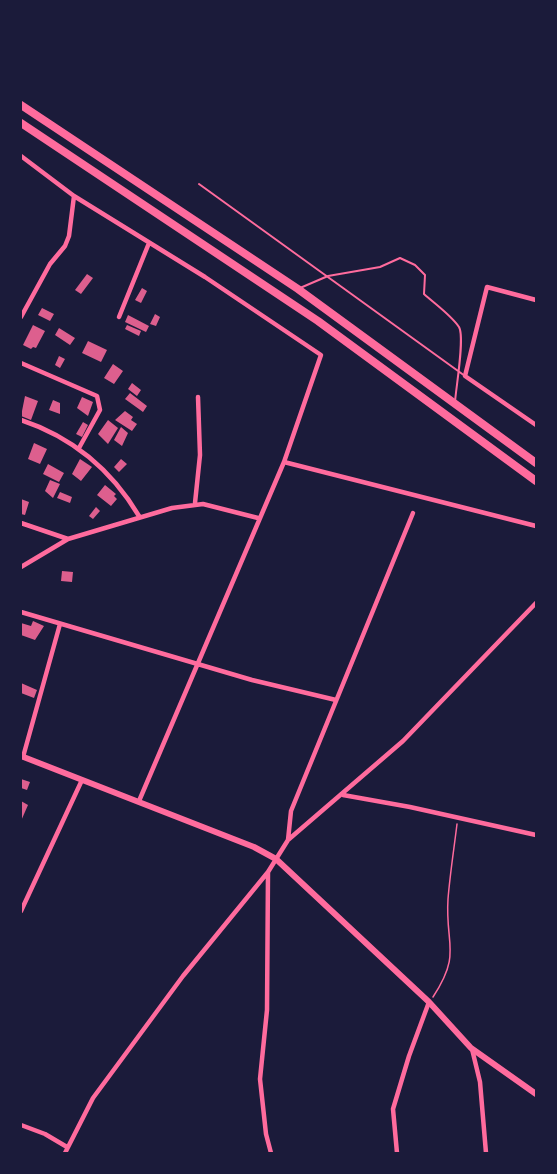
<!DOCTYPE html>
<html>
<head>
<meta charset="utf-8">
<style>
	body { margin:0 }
	#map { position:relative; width:557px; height:1174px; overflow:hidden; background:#1b1b3a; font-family:Mulish,sans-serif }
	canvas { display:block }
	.frame { position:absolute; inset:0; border:22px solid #1b1b3a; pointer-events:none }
</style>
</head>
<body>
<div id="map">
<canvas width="557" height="1174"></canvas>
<div class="frame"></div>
</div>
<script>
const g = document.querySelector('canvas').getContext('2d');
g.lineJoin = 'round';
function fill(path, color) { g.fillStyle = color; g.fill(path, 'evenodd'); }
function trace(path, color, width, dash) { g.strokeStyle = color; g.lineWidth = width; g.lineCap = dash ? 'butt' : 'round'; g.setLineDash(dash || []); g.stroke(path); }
fill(new Path2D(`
	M 87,274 L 93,278 L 81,294 L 75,290 Z
	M 142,288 L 147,291 L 141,303 L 135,300 Z
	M 42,308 L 54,314 L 50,321 L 38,315 Z
	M 155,314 L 160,317 L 156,326 L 150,324 Z
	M 128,315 L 149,326 L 146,332 L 125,322 Z
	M 33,325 L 45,331 L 36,348 L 33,347 L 31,349 L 23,345 Z
	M 127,325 L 141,331 L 139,336 L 125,329 Z
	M 59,328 L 75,338 L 70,345 L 55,335 Z
	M 88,341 L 107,350 L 101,362 L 82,353 Z
	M 59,356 L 65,359 L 60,368 L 55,365 Z
	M 113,364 L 123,371 L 114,384 L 104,378 Z
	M 132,383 L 141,390 L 137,396 L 128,389 Z
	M 130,393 L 147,406 L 143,412 L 125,399 Z
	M 25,396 L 38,401 L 31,420 L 21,416 Z
	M 82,397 L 93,402 L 88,416 L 77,408 Z
	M 53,400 L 60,403 L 60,414 L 49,410 Z
	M 125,411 L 133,417 L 131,420 L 137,424 L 132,431 L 115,420 Z
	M 108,420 L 118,428 L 108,444 L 98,434 Z
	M 83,422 L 88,425 L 82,437 L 76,434 Z
	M 121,427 L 128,433 L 122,446 L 114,440 Z
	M 34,443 L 47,449 L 40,464 L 28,459 Z
	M 80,459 L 92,467 L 81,481 L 72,474 Z
	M 121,459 L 127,464 L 119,472 L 114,467 Z
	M 48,464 L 64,473 L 59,482 L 43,474 Z
	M 50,480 L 60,484 L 53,498 L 45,491 Z
	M 105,485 L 116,494 L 114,496 L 117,499 L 111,506 L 97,495 Z
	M 60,492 L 72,497 L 70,503 L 57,498 Z
	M 21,499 L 29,502 L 25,515 L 21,514 Z
	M 96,507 L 100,511 L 93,519 L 89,516 Z
	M 62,571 L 73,572 L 72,582 L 61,581 Z
	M 33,621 L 44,626 L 35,640 L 21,635 L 21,623 L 31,626 Z
	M 21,683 L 37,690 L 34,698 L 21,693 Z
	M 21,779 L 30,782 L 27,790 L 21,788 Z
	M 21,801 L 28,805 L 21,821 Z`), '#dd5f8e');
trace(new Path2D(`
	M 433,997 C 462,953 445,945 448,899 C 450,874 454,849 457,824`), '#ff6b9d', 1.5);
trace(new Path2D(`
	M 199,184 L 465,376
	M 300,288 L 328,276 L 380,267 L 400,258 L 415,265 L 425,275 L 424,294 C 435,304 451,315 459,327 C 465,337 456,387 455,402`), '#ff6b9d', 2);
trace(new Path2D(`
	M 21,156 L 74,196 L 205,277 L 321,355 L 284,462 L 139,801
	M 536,300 L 487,287 L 465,376 L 536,425
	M 21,317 L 50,264 L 65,246 L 69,236 L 74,196
	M 119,317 L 149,243
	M 21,363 L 97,396 L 100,410 L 79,448
	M 21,420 C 72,437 111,469 139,516
	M 284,462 L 536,526
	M 195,503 L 200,455 L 198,397
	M 21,523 L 68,539
	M 21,567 L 68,539 L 172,508 L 203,504 L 258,518
	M 21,612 L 252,680 L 336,700
	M 23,757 L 60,624
	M 343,795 L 410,807 L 536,835
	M 288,840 L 291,811 L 413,513
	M 21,911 L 82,780
	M 472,1049 L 480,1082 L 486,1153
	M 21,1125 L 45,1134 L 67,1147
	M 65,1153 L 93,1098 L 183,976 L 268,872
	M 271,1153 L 266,1134 L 260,1079 L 267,1010 L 268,872 L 288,840 L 403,741 L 536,603
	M 397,1153 L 393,1109 L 409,1056 L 429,1002`), '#ff6b9d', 4.5);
trace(new Path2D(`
	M 21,756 L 254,847 L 276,859 L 429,1002 L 471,1048 L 536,1094`), '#ff6b9d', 6);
trace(new Path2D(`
	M 21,105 L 298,289 L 536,463
	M 21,123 L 318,321 L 536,481`), '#ff6b9d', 8);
</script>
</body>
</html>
